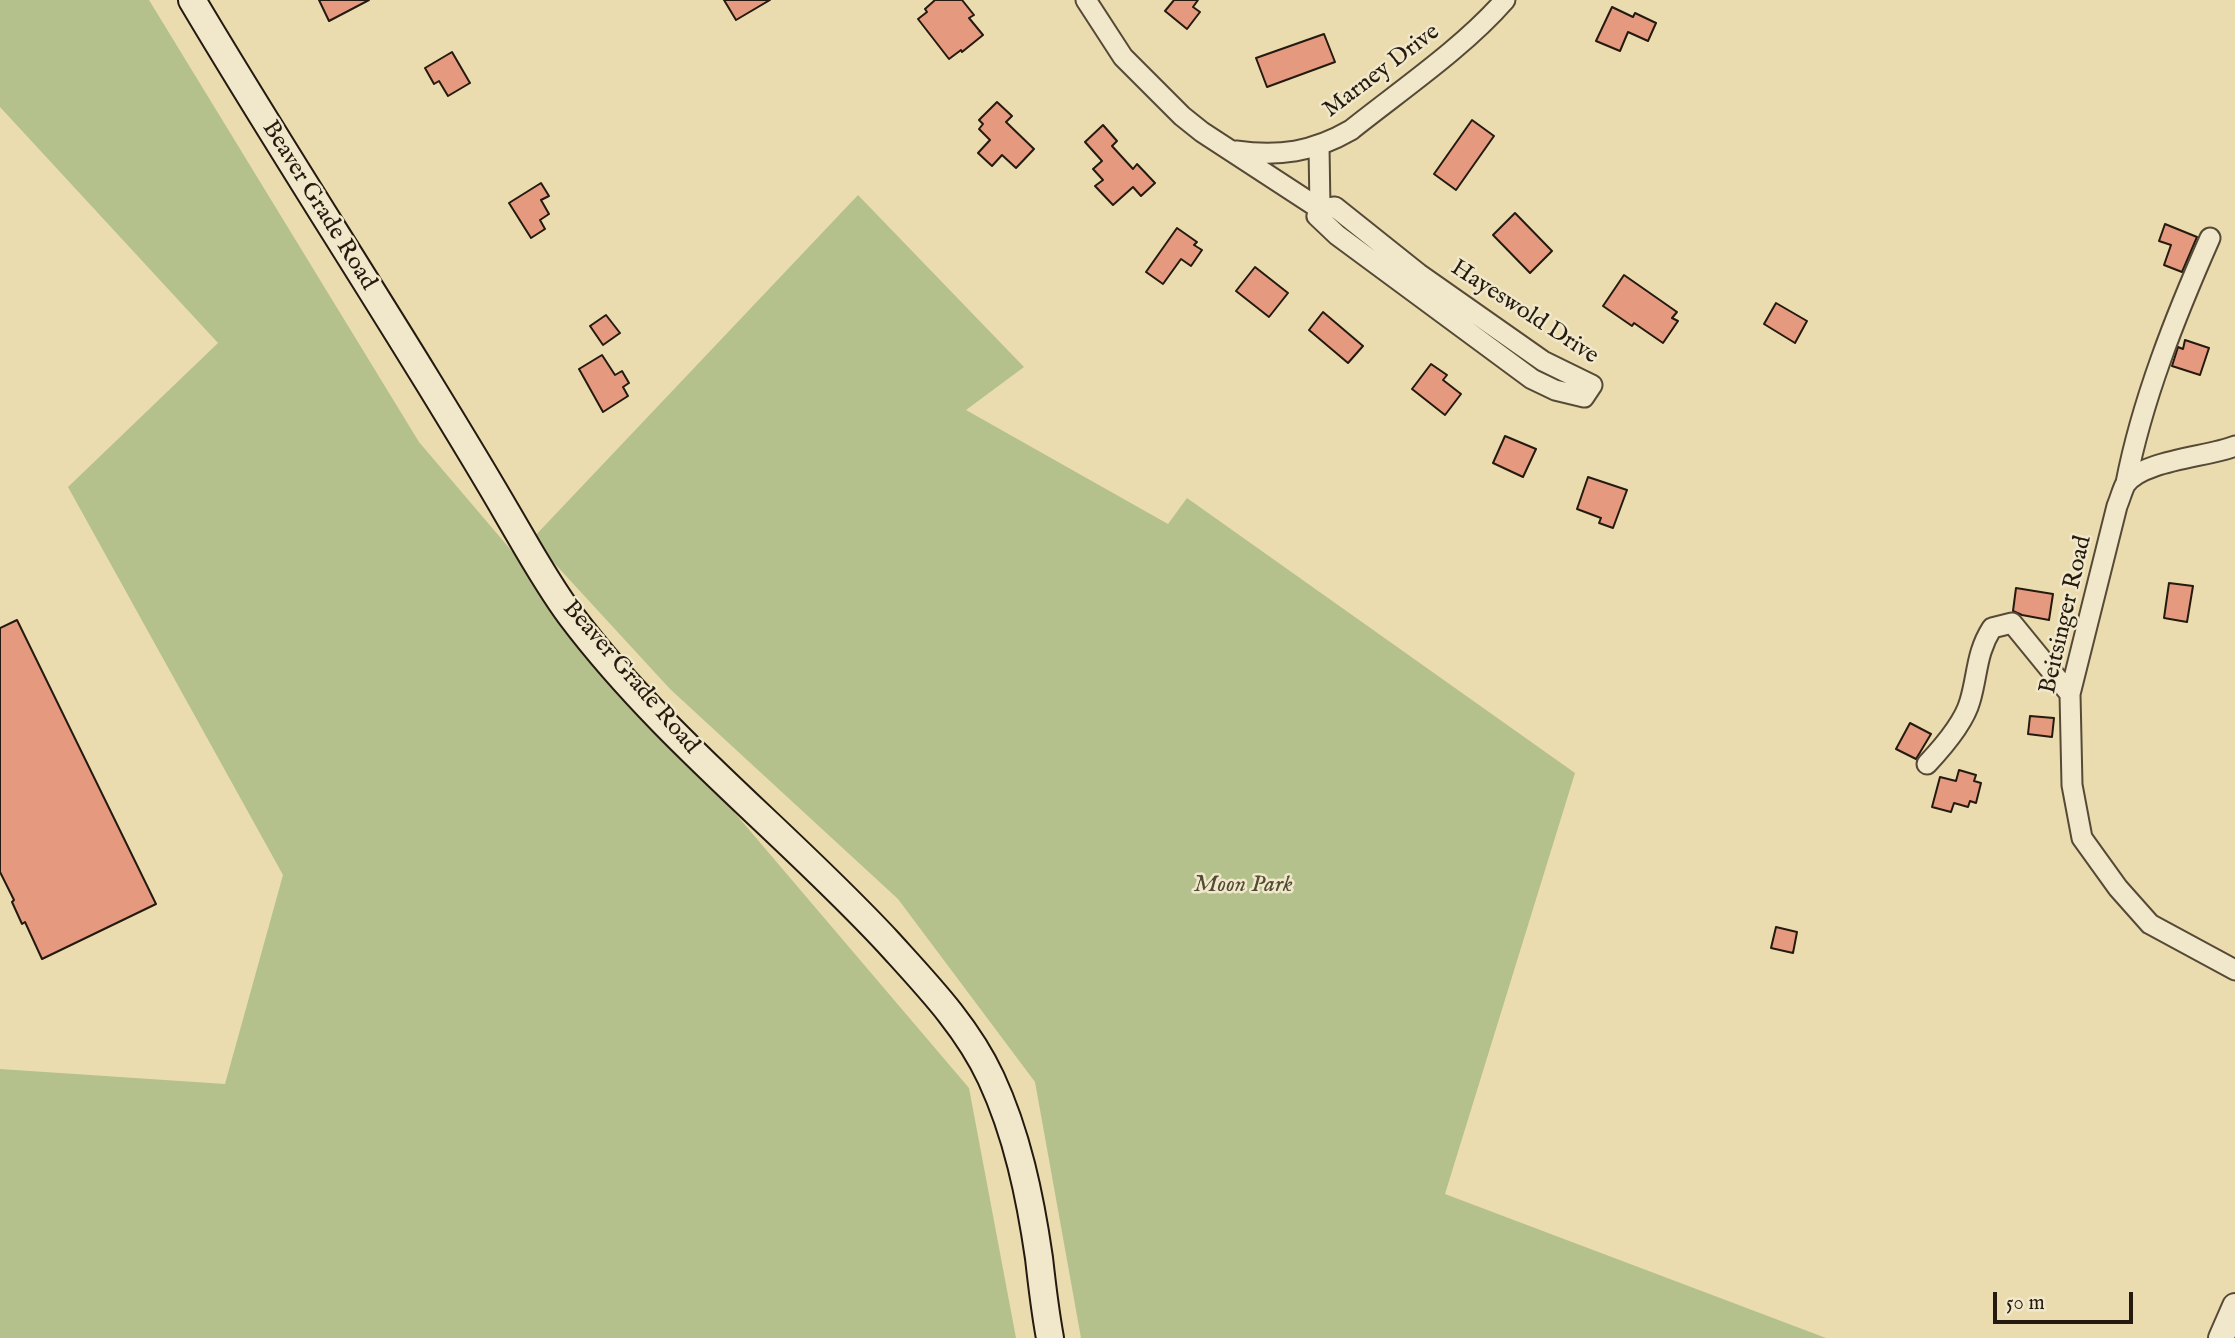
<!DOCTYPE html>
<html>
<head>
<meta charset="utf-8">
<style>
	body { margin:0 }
	#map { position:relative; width:2235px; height:1338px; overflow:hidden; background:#eadcaf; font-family:"IM FELL English",serif }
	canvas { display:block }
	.scale { position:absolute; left:1993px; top:1292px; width:140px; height:32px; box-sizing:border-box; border:4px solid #241a0f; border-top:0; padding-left:9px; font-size:21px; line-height:24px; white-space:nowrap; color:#241a0f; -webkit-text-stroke:5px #f1e8cb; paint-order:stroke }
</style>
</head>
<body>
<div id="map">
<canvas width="2235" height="1338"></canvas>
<div class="scale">50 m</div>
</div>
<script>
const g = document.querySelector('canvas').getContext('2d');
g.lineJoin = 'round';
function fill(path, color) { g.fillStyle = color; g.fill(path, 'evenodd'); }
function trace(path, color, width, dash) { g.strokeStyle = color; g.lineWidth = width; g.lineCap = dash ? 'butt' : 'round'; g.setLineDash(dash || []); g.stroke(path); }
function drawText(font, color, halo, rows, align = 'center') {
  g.font = font + ' "IM FELL English",serif'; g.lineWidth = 5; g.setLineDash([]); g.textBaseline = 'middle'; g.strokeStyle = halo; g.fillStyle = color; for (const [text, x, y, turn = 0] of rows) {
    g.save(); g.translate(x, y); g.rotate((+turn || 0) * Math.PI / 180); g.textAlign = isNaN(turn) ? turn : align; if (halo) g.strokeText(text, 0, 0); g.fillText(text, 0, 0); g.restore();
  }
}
fill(new Path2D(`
	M 0,0 L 149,0 L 419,442 L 969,1088 L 1016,1338 L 0,1338 L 0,1069 L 225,1084 L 283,875 L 68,487 L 218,343 L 0,107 Z
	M 858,195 L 1024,367 L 966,410 L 1168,524 L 1187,498 L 1575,773 L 1445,1194 L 1826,1338 L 1081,1338 L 1035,1082 L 898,899 L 670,689 L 532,539 Z`), '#b5c18c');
const building = new Path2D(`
	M 319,0 L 369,0 L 329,21 Z
	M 724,0 L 770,0 L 736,20 Z
	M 935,0 L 962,0 L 974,15 L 969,18 L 983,35 L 962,52 L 961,50 L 949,59 L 918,19 L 927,12 L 925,9 Z
	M 1174,0 L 1198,0 L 1193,7 L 1200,12 L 1187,29 L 1165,11 Z
	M 1612,7 L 1633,17 L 1635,13 L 1656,23 L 1648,41 L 1628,32 L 1620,51 L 1596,41 Z
	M 1324,34 L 1335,62 L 1267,87 L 1256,58 Z
	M 452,52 L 470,83 L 448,96 L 439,81 L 434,84 L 425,68 Z
	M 997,102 L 1012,116 L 1006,122 L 1034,149 L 1016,168 L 1002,155 L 992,166 L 978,153 L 990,140 L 979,129 L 983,124 L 979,120 Z
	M 1472,120 L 1494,136 L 1456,190 L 1434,174 Z
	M 1103,125 L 1117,141 L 1112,146 L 1133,169 L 1137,164 L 1155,183 L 1141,196 L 1133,187 L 1113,205 L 1095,186 L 1103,180 L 1093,169 L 1102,161 L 1085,142 Z
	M 541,183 L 549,196 L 541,200 L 549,214 L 540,220 L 545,229 L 531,238 L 509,203 Z
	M 1515,213 L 1552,251 L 1530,273 L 1493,235 Z
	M 2165,224 L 2197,237 L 2182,272 L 2164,265 L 2171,245 L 2159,241 Z
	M 1177,228 L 1197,242 L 1194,245 L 1202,250 L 1191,266 L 1181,259 L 1163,284 L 1146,272 Z
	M 1255,267 L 1288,293 L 1269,317 L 1236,291 Z
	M 1624,275 L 1677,312 L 1672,318 L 1678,321 L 1663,343 L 1634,323 L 1632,326 L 1603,306 Z
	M 1776,303 L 1807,321 L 1795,343 L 1764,324 Z
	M 1323,312 L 1363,346 L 1348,363 L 1309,330 Z
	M 606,315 L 620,333 L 603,345 L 590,326 Z
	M 2185,340 L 2209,348 L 2200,375 L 2172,366 L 2178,347 L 2183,349 Z
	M 602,355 L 615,375 L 622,371 L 629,383 L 623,387 L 628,396 L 603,412 L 579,369 Z
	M 1431,364 L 1447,375 L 1443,380 L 1461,394 L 1445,415 L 1412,389 Z
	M 1505,436 L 1536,449 L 1523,477 L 1493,463 Z
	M 1588,477 L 1627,490 L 1613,528 L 1599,523 L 1601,518 L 1577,509 Z
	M 2169,583 L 2193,586 L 2187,622 L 2164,618 Z
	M 2016,588 L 2053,594 L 2049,620 L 2022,615 L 2013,611 Z
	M 17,620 L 156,904 L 42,959 L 25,922 L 22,924 L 12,902 L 14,900 L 0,872 L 0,628 Z
	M 2030,716 L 2054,718 L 2052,737 L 2028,734 Z
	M 1910,723 L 1931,734 L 1916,759 L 1896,749 Z
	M 1959,770 L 1976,775 L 1974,781 L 1981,783 L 1976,803 L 1970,801 L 1968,807 L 1954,803 L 1951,812 L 1932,807 L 1940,777 L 1956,781 Z
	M 1776,927 L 1797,932 L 1793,953 L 1771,948 Z`);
fill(building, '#e59a7f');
trace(building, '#241a0f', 2);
const minor = new Path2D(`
	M 1086,0 L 1123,57 L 1182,116 L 1202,132 L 1320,209 L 1335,207 L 1419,274 L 1543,361 L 1592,385 L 1584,397 L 1555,390 L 1532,379 L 1337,235 L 1317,216 L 1320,209 L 1319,146
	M 1236,151 C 1279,157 1313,152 1351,130 C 1401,90 1463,48 1505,0
	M 2235,446 C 2209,457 2141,460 2125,485 C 2122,491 2120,499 2117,506 L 2070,694 L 2072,785 L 2082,838 L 2118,888 L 2150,924 L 2235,970
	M 2126,483 C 2142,400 2176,315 2210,238
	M 1927,764 C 1943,747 1964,723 1970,701 C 1978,674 1976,653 1992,628 L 2012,623 L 2070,694`);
const tertiary = new Path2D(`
	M 2221,1338 L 2235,1306`);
const secondary = new Path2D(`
	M 192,0 C 268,128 349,253 427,380 C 454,424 481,468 507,513 C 527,547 547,584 571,616 C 662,737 786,832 888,942 C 926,984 967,1026 991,1078 C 1017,1134 1030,1196 1039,1258 C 1042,1285 1045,1311 1050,1338`);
trace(minor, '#564a37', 23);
trace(tertiary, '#564a37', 28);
trace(secondary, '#241a0f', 30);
trace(minor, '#f1e8cb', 19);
trace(tertiary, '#f1e8cb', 24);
trace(secondary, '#f1e8cb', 26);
drawText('24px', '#241a0f', '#f1e8cb', [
	["Marney Drive",1382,72,-37],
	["Beaver Grade Road",318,206,58],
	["Hayeswold Drive",1524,313,33],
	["Beitsinger Road",2067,615,-77],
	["Beaver Grade Road",630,678,49]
]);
drawText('italic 24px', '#504c34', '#f1e8cb', [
	["Moon Park",1243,886]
]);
</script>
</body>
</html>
